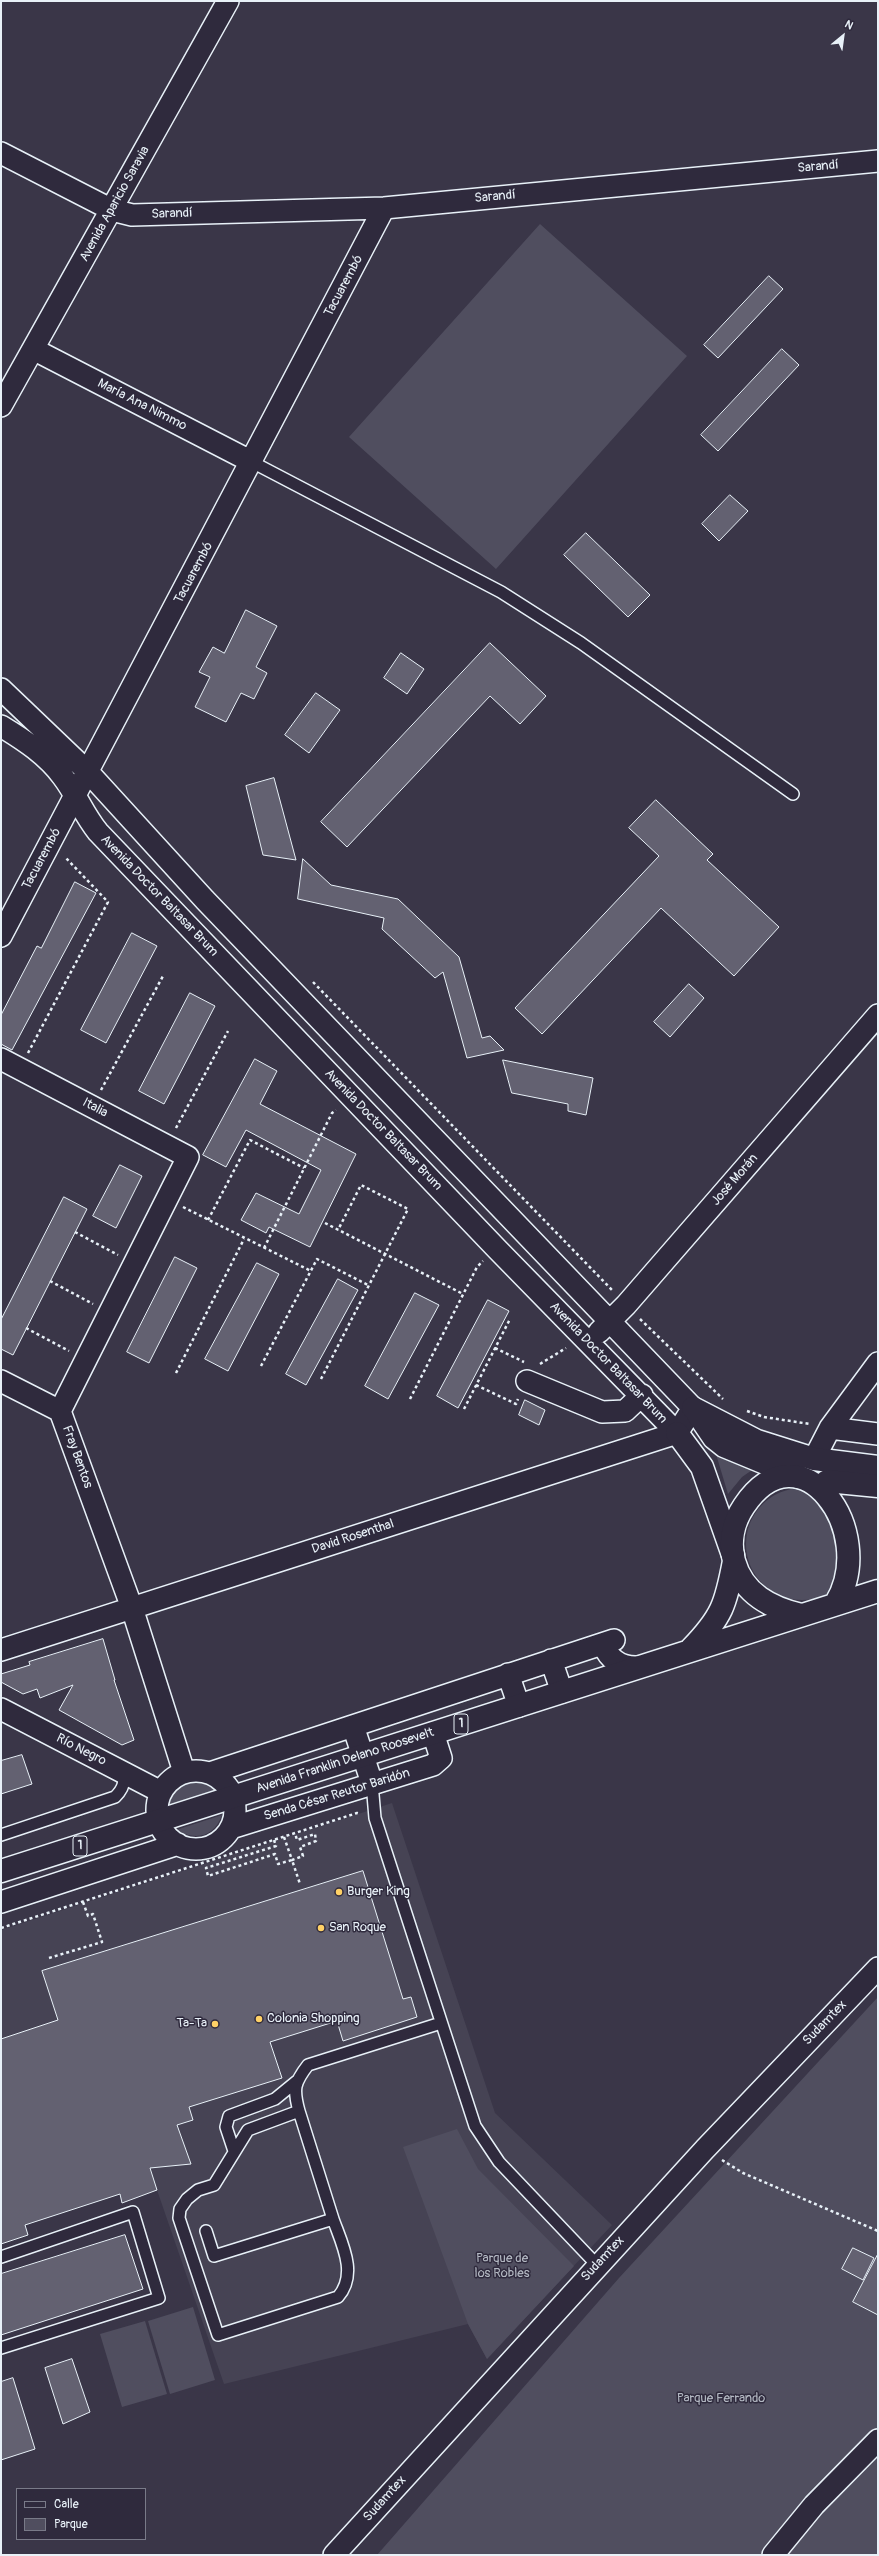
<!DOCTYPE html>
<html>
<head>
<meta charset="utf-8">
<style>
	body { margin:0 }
	#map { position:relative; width:879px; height:2556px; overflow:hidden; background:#3a3648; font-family:Pangolin,sans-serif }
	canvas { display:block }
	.frame { position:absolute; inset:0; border:2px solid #e8f1f8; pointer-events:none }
	.legend { position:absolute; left:16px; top:2488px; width:130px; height:52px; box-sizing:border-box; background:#2f2a3d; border:1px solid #797a88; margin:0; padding:5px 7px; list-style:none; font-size:12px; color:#e8f1f8 }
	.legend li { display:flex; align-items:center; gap:8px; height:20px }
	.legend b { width:20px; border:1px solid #797a88 }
	.north { position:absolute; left:823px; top:16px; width:40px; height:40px; -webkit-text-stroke:3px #2f2a3d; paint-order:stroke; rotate:29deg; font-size:11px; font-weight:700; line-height:16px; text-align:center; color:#e8f1f8 }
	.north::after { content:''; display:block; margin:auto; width:14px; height:18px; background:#e8f1f8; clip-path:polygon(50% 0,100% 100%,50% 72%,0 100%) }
</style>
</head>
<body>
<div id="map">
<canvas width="879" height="2556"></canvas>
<div class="frame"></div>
<ul class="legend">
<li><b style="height:5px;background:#2f2a3d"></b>Calle</li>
<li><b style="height:11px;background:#504e5f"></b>Parque</li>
</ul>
<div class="north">N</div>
</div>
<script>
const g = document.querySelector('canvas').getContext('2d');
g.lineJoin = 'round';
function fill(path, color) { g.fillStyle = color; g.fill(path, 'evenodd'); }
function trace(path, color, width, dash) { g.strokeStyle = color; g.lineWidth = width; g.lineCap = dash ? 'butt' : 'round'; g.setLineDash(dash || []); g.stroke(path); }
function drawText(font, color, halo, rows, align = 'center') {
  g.font = font + ' Pangolin,sans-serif'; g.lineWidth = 3; g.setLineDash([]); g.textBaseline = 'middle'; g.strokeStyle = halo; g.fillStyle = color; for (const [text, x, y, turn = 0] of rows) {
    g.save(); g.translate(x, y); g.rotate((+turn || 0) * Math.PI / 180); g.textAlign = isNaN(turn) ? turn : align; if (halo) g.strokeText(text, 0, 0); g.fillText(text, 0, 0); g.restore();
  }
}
fill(new Path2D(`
	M 392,1803 L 495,2113 L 612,2225 L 487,2359 L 468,2324 L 224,2384 L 157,2190 L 101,2006 L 1,2040 L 1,1930 Z`), '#464354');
fill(new Path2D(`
	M 540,224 L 687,356 L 496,569 L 349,437 Z
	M 716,1454 L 755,1468 L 742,1477 L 728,1494 Z
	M746 1544a56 56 0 1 1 112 0a56 56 0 1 1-112 0Z
	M 191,1781 L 201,1782 L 217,1791 L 167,1807 L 174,1790 Z
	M 222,1815 C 214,1837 196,1841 176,1830 Z
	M 878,1997 L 878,2555 L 377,2555 L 619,2278 Z
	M 457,2129 L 478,2169 L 574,2266 L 487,2359 L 468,2324 L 403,2147 Z
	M 193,2307 L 215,2380 L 170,2394 L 148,2321 Z
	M 145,2321 L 167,2394 L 122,2407 L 100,2334 Z`), '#504e5f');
const building = new Path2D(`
	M 769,276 L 783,289 L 718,358 L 704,345 Z
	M 782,349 L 799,365 L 718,451 L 701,435 Z
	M 730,495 L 748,511 L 719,541 L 702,524 Z
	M 586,533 L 650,595 L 628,617 L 564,555 Z
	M 246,610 L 277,626 L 256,667 L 267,673 L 254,699 L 241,693 L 226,722 L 195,707 L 210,677 L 199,672 L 213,647 L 224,653 Z
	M 490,643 L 546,696 L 520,724 L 490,696 L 347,847 L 321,822 Z
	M 401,653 L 424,669 L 407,694 L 384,678 Z
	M 316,693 L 340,710 L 309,753 L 285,735 Z
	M 274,778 L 296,860 L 263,855 L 246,786 Z
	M 656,800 L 713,854 L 707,860 L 779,927 L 734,976 L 661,908 L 542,1034 L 515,1008 L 659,856 L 629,828 Z
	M 303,859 L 331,885 L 398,899 L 459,957 L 482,1038 L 490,1036 L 504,1050 L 467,1058 L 443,972 L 435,978 L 382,929 L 384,918 L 298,899 Z
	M 75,882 L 96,893 L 12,1050 L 1,1044 L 1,1015 L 37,946 L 41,948 Z
	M 132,933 L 157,946 L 106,1043 L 81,1030 Z
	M 689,984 L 704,998 L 670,1037 L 654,1022 Z
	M 190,993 L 215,1006 L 164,1104 L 139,1091 Z
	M 255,1059 L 277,1071 L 260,1104 L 356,1154 L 310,1247 L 269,1227 L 266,1233 L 241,1220 L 256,1193 L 299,1214 L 321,1170 L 246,1130 L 226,1167 L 203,1155 Z
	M 503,1060 L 593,1078 L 586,1115 L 568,1111 L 568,1104 L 512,1093 Z
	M 120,1165 L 142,1176 L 116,1228 L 93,1216 Z
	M 64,1197 L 87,1209 L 13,1355 L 1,1349 L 1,1320 Z
	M 175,1257 L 197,1268 L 149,1363 L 127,1352 Z
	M 257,1263 L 279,1274 L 228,1371 L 205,1359 Z
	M 338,1279 L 358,1290 L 306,1385 L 286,1374 Z
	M 415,1293 L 439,1305 L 388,1399 L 365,1386 Z
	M 488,1300 L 509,1311 L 458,1408 L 437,1396 Z
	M 525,1400 L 545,1410 L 539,1425 L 519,1415 Z
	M 103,1639 L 115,1680 L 114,1680 L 134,1740 L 122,1745 L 59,1710 L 73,1685 L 40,1698 L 37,1689 L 23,1694 L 1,1682 L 1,1674 L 30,1665 L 29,1662 Z
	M 22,1755 L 32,1784 L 1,1794 L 1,1761 Z
	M 363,1871 L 403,1999 L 411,1997 L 417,2017 L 343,2041 L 337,2021 L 270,2042 L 282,2078 L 189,2107 L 193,2120 L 177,2125 L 191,2164 L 150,2168 L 157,2190 L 122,2203 L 120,2194 L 25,2225 L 28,2235 L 1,2244 L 1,2039 L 58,2020 L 42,1971 Z
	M 125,2235 L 143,2289 L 1,2335 L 1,2274 Z
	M 853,2248 L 874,2258 L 863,2280 L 842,2269 Z
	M 878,2254 L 878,2315 L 853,2302 Z
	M 72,2359 L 90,2412 L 63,2424 L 45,2368 Z
	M 13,2378 L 35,2449 L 1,2460 L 1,2382 Z`);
fill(building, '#636171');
trace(building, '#e8f1f8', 1);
const lane = new Path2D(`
	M 252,462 L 501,592 L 581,643 L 793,794
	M 372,1783 L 375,1818 L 475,2126 L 499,2162 L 597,2265
	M 1,1835 L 115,1797 C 123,1789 127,1781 120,1771
	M 234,2151 L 226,2127 L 229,2116 L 275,2099 L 297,2081
	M 333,2219 C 342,2244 358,2274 338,2297 L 218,2335 L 179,2218 L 180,2209 L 187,2199 L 198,2190 L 214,2185 L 248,2130 L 299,2111 C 293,2089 294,2083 308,2065 L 441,2023
	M 206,2231 L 214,2256 L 333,2219 L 299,2111
	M 1,2257 L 133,2212 L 159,2298 L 1,2348`);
const street = new Path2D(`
	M 1,153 L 112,210 L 132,215 L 384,208 L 878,161
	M 33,349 L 252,462
	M 1,406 L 228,1
	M 1,689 L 89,773 L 205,900 L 693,1408 L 677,1433 L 1,1650
	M 1,726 C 24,740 47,755 63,777 C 76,794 84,815 98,832 L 497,1249 L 677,1433
	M 1,936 L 384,208
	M 1,1059 L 188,1157 L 60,1411 L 132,1608 L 184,1772
	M 599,1332 L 626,1305 L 878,1015
	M 1,1381 L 60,1411
	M 527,1381 L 602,1412 L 625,1411 L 642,1395
	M 830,1428 L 878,1434
	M 814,1459 L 830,1428 L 878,1363
	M 603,1644 C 609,1660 621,1668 638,1667
	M 551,1660 L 562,1692
	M 508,1674 L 519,1706
	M 1,1709 L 161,1792
	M 353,1726 L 372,1783
	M157 1810a39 39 0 1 1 78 0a39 39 0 1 1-78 0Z
	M 210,1773 L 614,1640
	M 231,1828 L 433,1765 L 441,1758 L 433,1733
	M 1,1902 L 178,1844
	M 334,2555 L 705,2149 L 878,1968
	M 773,2555 L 814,2505 L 878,2440`);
const secondary = new Path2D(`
	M 693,1408 L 757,1441 L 814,1459 L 878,1467
	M 697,1413 L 714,1438 L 724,1446 L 799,1477
	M 677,1433 L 702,1467 L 733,1555`);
const primary = new Path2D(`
	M 827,1481 L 878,1486
	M 801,1615 C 771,1608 743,1594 734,1561 C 729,1542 733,1522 744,1506 C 800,1423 879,1531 836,1603
	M 691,1649 C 722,1617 726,1604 734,1561
	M 1,1871 L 878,1591`);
trace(lane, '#e8f1f8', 14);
trace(street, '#e8f1f8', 24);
trace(secondary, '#e8f1f8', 25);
trace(primary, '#e8f1f8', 25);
trace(new Path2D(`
	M 313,982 L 613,1291
	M 28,1053 L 108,902 L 65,857
	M 101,1090 L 163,976
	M 176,1128 L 228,1031
	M 183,1207 L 311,1271
	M 208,1220 L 250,1140 L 304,1168
	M 325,1223 L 463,1294
	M 75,1232 L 118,1255
	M 264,1248 L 332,1113 L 336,1110
	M 50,1281 L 93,1304
	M 640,1319 L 723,1399
	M 26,1328 L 69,1351
	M 495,1348 L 524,1362
	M 540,1364 L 566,1348
	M 261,1366 L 317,1259 L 368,1285
	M 176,1373 L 244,1239
	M 321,1379 L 408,1209 L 361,1185 L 338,1230
	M 476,1385 L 516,1404 L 518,1399
	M 410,1399 L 477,1267 L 483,1261
	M 464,1409 L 510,1319
	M 747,1411 L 764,1417 L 810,1424
	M 284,1837 L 292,1860 L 303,1856 L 300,1847 L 316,1841 L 315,1834 L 297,1840 L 295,1833
	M 274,1840 L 276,1846 L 206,1868 L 208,1876 L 275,1854 L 278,1864 L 292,1860 L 300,1884
	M 1,1928 L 357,1813 L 360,1814
	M 49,1958 L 102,1942 L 93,1914 L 88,1916 L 83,1902
	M 722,2160 L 743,2173 L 878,2231`), '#e8f1f8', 2.5, [3, 3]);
trace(lane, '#2f2a3d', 11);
trace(street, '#2f2a3d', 21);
trace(secondary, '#2f2a3d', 22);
trace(primary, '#2f2a3d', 22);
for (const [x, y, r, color] of [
	[339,1892,4,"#ffd166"],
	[321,1928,4,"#ffd166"],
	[259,2019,4,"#ffd166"],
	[215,2024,4,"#ffd166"]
]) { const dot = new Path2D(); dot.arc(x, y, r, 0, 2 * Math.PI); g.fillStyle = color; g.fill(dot); trace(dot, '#2f2a3d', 1.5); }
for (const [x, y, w] of [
	[461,1724,14],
	[80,1846,14]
]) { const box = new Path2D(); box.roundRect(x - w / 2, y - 10, w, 20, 3); g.fillStyle = '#2f2a3d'; g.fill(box); trace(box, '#e8f1f8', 1); }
drawText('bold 12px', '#e8f1f8', null, [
	["1",461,1724],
	["1",80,1846]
]);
drawText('13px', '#e8f1f8', '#2f2a3d', [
	["Sarandí",818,167,-5],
	["Sarandí",495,197,-5],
	["Avenida Aparicio Saravia",115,204,-61],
	["Sarandí",172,214,-2],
	["Tacuarembó",344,286,-62],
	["María Ana Nimmo",142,405,27],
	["Tacuarembó",194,573,-62],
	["Tacuarembó",42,859,-62],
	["Avenida Doctor Baltasar Brum",159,896,46],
	["Italia",95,1108,28],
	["Avenida Doctor Baltasar Brum",383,1130,46],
	["José Morán",735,1180,-49],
	["Avenida Doctor Baltasar Brum",608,1363,46],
	["Fray Bentos",77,1457,70],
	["David Rosenthal",353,1537,-18],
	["Río Negro",81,1750,27],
	["Avenida Franklin Delano Roosevelt",345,1761,-18],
	["Senda César Reutor Baridón",337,1795,-17],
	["Sudamtex",825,2023,-46],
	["Sudamtex",603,2259,-47],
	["Sudamtex",385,2499,-48]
]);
drawText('13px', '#e8f1f8', '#2f2a3d', [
	["Burger King",347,1892],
	["San Roque",329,1928],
	["Colonia Shopping",267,2019],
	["Ta-Ta",207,2024,"right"]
], 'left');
drawText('13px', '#b3b8c2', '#2f2a3d', [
	["Parque de",502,2259],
	["los Robles",502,2274],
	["Parque Ferrando",721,2399]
]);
</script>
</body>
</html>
